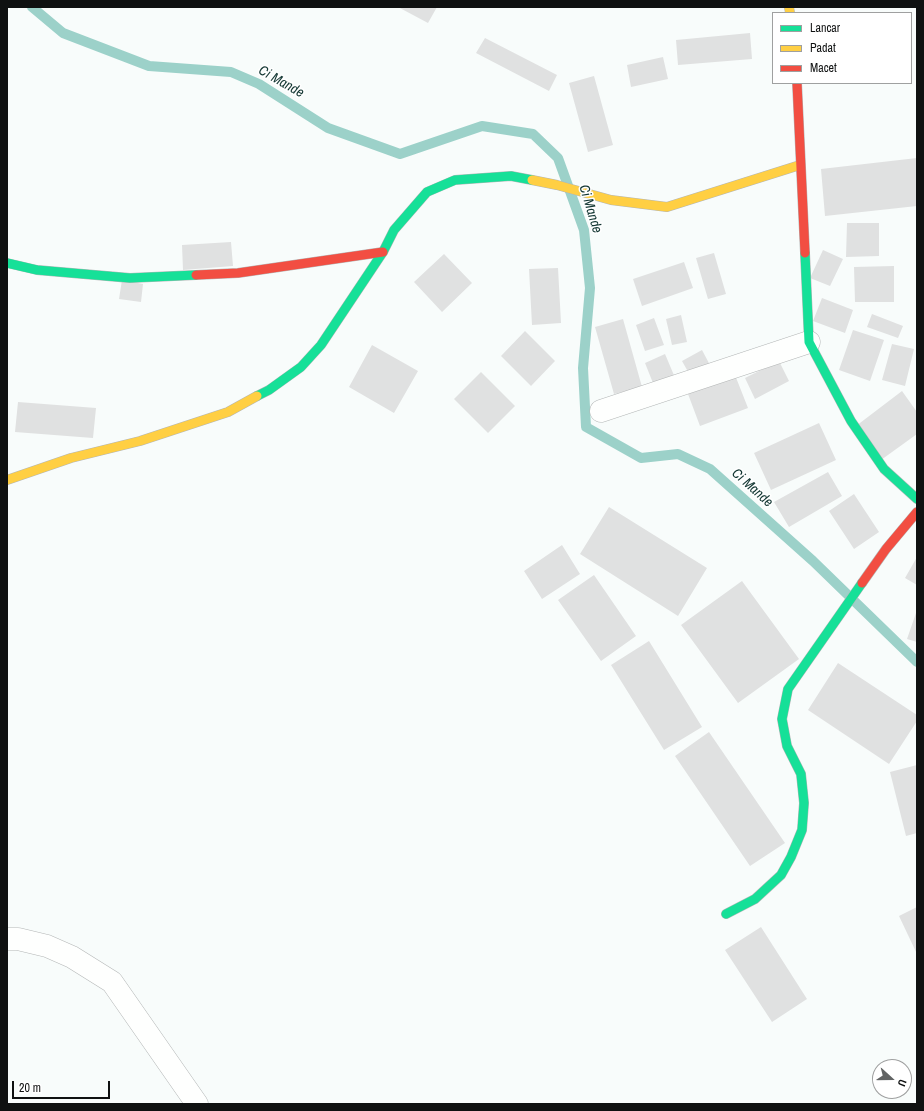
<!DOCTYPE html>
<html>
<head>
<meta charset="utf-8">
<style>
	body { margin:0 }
	#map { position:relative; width:924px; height:1111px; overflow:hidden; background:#f8fcfb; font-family:"Archivo Narrow",sans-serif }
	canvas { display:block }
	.frame { position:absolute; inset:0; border:8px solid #0f1111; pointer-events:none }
	.legend { position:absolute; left:772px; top:12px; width:140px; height:72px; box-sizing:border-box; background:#fff; border:1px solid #9fa0a0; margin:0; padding:5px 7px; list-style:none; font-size:12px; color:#0f1111 }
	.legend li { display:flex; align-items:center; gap:8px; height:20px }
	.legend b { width:20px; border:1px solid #9fa0a0 }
	.north { position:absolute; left:872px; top:1059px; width:40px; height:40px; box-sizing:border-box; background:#fff; border:1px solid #9fa0a0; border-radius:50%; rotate:111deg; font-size:11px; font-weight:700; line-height:16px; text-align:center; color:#0f1111 }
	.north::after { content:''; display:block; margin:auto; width:14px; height:18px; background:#616363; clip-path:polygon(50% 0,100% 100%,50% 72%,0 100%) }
	.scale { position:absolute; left:12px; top:1081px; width:98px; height:18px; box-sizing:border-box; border:2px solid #0f1111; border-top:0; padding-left:5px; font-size:12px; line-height:14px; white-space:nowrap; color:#0f1111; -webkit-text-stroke:3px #fff; paint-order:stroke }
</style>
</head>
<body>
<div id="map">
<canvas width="924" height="1111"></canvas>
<div class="frame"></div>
<ul class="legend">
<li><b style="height:5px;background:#16e098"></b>Lancar</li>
<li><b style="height:5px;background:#ffcf43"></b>Padat</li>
<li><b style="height:5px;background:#f24e42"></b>Macet</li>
</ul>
<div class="north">U</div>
<div class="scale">20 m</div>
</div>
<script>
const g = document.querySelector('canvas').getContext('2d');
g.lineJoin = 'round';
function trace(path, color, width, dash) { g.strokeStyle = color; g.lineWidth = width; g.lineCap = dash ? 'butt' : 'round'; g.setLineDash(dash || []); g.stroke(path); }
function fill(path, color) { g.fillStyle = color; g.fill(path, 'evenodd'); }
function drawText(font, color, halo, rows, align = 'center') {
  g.font = font + ' "Archivo Narrow",sans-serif'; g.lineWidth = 3; g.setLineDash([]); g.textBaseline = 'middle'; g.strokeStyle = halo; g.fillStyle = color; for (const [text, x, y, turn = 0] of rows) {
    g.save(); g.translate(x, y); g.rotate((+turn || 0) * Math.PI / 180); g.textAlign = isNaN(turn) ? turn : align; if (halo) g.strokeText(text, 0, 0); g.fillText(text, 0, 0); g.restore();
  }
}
trace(new Path2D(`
	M 32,7 L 63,33 L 149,66 L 231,72 L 259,84 L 328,128 L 400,154 L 482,126 L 533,134 L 558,158 L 584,230 L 590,288 L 583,368 L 586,427 L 641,458 L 678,454 L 710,469 L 813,561 L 917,662`), '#9cd1c9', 10);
fill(new Path2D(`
	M 398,7 L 437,7 L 428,23 Z
	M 750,33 L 752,59 L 678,65 L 676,40 Z
	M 485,38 L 557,75 L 549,91 L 476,53 Z
	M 663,57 L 668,79 L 631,87 L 627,65 Z
	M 594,76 L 613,145 L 588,152 L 569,83 Z
	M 917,158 L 917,206 L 825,216 L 821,169 Z
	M 847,223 L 879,223 L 879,256 L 846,257 Z
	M 231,242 L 233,266 L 183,270 L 182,245 Z
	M 823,250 L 843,259 L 830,286 L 810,278 Z
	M 714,253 L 726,294 L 708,299 L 696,258 Z
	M 444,254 L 472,283 L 442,312 L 414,282 Z
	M 684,262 L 693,288 L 642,306 L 633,279 Z
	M 894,266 L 894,302 L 855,302 L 854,267 Z
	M 558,268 L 561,323 L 532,325 L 529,269 Z
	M 122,280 L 143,284 L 141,302 L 119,299 Z
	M 822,298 L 853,310 L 845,333 L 813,321 Z
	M 872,314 L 903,326 L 898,338 L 867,327 Z
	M 681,315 L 687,342 L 672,345 L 666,319 Z
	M 654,318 L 664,345 L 645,351 L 636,325 Z
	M 623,319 L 642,387 L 614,394 L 595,327 Z
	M 853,330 L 884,340 L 870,381 L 839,370 Z
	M 525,331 L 555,361 L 531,386 L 501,356 Z
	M 892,344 L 914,349 L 905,386 L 882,380 Z
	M 372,345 L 418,371 L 394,413 L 349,387 Z
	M 702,350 L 711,367 L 691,377 L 682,361 Z
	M 665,354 L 676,380 L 655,388 L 645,363 Z
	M 779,361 L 789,381 L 755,399 L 745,378 Z
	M 481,372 L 515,406 L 488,433 L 454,399 Z
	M 735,375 L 748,408 L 700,426 L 688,394 Z
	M 902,391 L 917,412 L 917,434 L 881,460 L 856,426 Z
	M 18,402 L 96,408 L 93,438 L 15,432 Z
	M 819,423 L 836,460 L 771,490 L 754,453 Z
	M 828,472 L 842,496 L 789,527 L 774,502 Z
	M 854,494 L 879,532 L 854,549 L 829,511 Z
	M 609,507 L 707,568 L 678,616 L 580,554 Z
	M 562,545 L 580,574 L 542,599 L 524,571 Z
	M 917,557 L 917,585 L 905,578 Z
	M 594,575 L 636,636 L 601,661 L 558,600 Z
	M 742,581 L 799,659 L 738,703 L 681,625 Z
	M 916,613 L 917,614 L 917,642 L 907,639 Z
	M 649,641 L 702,727 L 664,750 L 611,665 Z
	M 838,663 L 917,715 L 917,721 L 889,764 L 808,710 Z
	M 709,732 L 785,843 L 750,866 L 675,756 Z
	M 917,765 L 917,833 L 906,836 L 890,772 Z
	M 917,907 L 917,954 L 899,916 Z
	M 761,927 L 807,999 L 772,1022 L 725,950 Z`), '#e0e1e1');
const street = new Path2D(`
	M 601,411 L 809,342
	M 7,939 L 18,939 L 47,946 L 72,957 L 112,982 L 197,1104`);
const fast = new Path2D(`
	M 805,253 L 809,342 L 851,421 L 884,469 L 917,499
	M 7,263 L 37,270 L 130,278 L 196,275
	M 257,396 L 269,390 L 301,367 L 321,345 L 383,252 L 394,230 L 427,192 L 455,180 L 511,176 L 532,180
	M 726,914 L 755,899 L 781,875 L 791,857 L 802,830 L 804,803 L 801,774 L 787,746 L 782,719 L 788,689 L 862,583`);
const slow = new Path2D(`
	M 789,7 L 790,13
	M 532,180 L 557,185 L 611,200 L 667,207 L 800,165
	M 7,480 L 71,458 L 140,441 L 228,412 L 257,396`);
const jam = new Path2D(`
	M 797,83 L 805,253
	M 196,275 L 238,273 L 383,252
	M 862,583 L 886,549 L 917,512`);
trace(street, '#b3b6b6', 23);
trace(fast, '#b3b6b6', 10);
trace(slow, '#b3b6b6', 10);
trace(jam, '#b3b6b6', 10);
trace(street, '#fefffe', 22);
trace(fast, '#16e098', 9);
trace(slow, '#ffcf43', 9);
trace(jam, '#f24e42', 9);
drawText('italic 14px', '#123632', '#fff', [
	["Ci Mande",281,82,30],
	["Ci Mande",590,209,73],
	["Ci Mande",752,488,42]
]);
</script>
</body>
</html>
